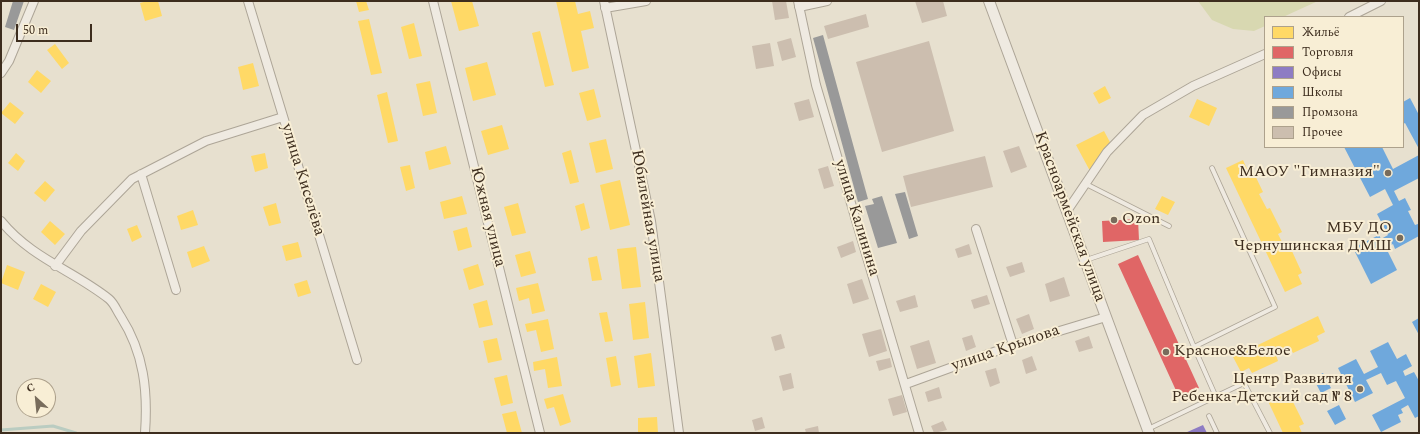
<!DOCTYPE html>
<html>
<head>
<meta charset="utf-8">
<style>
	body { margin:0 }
	#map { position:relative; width:1420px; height:434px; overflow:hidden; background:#e7e0cf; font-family:Spectral,serif }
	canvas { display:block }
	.frame { position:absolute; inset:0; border:2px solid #3d2d1e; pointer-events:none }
	.legend { position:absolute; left:1264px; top:16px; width:140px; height:132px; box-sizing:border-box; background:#f8eed5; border:1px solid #ada18c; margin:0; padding:5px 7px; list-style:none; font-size:12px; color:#3d2d1e }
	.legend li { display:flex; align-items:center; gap:8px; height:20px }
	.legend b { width:20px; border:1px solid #ada18c }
	.north { position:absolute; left:16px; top:378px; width:40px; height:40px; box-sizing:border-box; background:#f8eed5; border:1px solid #ada18c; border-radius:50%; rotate:333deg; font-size:11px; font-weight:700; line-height:16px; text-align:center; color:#3d2d1e }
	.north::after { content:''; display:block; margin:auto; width:14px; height:18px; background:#786c5c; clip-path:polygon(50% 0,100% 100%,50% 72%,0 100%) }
	.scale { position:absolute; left:16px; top:24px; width:76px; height:18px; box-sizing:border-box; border:2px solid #3d2d1e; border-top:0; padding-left:5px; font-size:12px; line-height:14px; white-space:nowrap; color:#3d2d1e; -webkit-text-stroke:3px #f8eed5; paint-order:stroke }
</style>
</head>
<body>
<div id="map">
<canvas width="1420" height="434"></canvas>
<div class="frame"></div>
<ul class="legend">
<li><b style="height:11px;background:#ffd966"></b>Жильё</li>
<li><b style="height:11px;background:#e06666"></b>Торговля</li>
<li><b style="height:11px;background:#8e7cc3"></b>Офисы</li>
<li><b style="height:11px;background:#6fa8dc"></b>Школы</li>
<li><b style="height:11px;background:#999"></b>Промзона</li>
<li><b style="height:11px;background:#ccbeaf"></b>Прочее</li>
</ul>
<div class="north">С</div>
<div class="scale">50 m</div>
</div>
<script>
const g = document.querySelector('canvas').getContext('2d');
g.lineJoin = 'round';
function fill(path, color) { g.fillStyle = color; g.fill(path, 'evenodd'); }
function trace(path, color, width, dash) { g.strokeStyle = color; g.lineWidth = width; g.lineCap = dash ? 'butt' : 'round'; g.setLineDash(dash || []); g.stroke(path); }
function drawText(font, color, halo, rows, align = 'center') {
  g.font = font + ' Spectral,serif'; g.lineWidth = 4; g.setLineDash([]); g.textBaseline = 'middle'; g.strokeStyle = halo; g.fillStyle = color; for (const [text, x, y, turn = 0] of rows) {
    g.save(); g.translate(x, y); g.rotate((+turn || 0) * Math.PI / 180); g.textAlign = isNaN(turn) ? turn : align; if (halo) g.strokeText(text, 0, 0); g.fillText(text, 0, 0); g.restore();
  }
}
fill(new Path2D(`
	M 1198,1 L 1318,1 L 1283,17 L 1265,17 L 1265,26 L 1254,31 L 1233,29 L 1212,20 Z`), '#d8d8b1');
fill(new Path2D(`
	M 147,1 L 158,1 L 162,16 L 145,21 L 140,3 Z
	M 356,1 L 366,1 L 369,10 L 359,12 Z
	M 451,1 L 472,1 L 479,26 L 459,31 Z
	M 556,1 L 575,1 L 578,14 L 590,11 L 594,28 L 581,31 L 589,68 L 572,72 Z
	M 369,19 L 382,73 L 371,75 L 358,21 Z
	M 414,23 L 422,56 L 409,59 L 401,27 Z
	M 540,31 L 554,85 L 545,87 L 532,33 Z
	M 55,44 L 69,63 L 62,69 L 47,50 Z
	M 487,62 L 496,95 L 473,101 L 465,68 Z
	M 253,63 L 259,86 L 243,90 L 238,67 Z
	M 37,70 L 51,81 L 41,93 L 28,82 Z
	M 430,81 L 437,113 L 423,116 L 416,84 Z
	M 1105,86 L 1111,98 L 1099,104 L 1093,93 Z
	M 594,89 L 601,117 L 587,121 L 579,93 Z
	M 387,92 L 398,141 L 388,143 L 377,95 Z
	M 1197,99 L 1217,108 L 1209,126 L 1189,117 Z
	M 10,102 L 24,113 L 15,124 L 1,113 Z
	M 502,125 L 509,149 L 488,155 L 481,131 Z
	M 1104,131 L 1111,144 L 1090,171 L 1076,145 Z
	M 606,139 L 613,169 L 596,173 L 589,143 Z
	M 446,146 L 451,164 L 429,170 L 425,152 Z
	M 571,150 L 579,182 L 570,184 L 562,153 Z
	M 16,153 L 25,161 L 18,171 L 8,163 Z
	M 265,153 L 268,168 L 255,172 L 251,156 Z
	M 1243,160 L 1247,169 L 1251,167 L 1263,192 L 1259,194 L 1267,209 L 1270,208 L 1282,232 L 1278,234 L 1286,250 L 1291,249 L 1302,273 L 1298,275 L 1302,284 L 1285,292 L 1226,168 Z
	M 410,165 L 415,188 L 406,191 L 400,167 Z
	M 620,180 L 630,225 L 610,230 L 600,185 Z
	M 45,181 L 55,190 L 45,202 L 34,193 Z
	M 462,196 L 467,214 L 444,219 L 440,202 Z
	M 1162,196 L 1175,202 L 1168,215 L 1155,209 Z
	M 276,203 L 281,223 L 269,226 L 263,207 Z
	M 518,203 L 526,233 L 512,236 L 504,207 Z
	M 584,203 L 590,228 L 581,231 L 575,206 Z
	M 193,210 L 198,225 L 181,230 L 177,216 Z
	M 50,221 L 65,234 L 55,245 L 41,232 Z
	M 137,225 L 142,237 L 132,242 L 127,229 Z
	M 467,227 L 472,247 L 458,251 L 453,231 Z
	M 298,242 L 302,257 L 286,261 L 282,246 Z
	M 204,246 L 210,261 L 192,268 L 187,252 Z
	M 636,247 L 641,287 L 622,289 L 617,249 Z
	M 530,251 L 536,273 L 521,277 L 515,255 Z
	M 597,256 L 602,280 L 592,281 L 588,258 Z
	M 478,264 L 484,285 L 469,290 L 463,269 Z
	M 7,265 L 25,272 L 18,290 L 1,283 Z
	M 307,280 L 311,293 L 298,297 L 294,284 Z
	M 538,283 L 545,311 L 532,314 L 529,298 L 519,301 L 516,288 Z
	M 41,284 L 56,292 L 48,307 L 33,299 Z
	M 487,300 L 493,325 L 479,328 L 473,304 Z
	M 645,302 L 649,338 L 633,340 L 629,304 Z
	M 607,312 L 613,341 L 605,342 L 599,313 Z
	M 1318,316 L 1325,332 L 1317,336 L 1319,341 L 1293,353 L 1290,348 L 1276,355 L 1278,361 L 1252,373 L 1249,368 L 1241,372 L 1233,357 Z
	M 548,319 L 554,349 L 541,352 L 536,330 L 527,332 L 525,324 Z
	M 497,338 L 502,360 L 488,363 L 483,341 Z
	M 651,353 L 655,386 L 638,388 L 634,356 Z
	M 616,356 L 621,385 L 611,387 L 606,358 Z
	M 557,357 L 562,386 L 548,388 L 545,369 L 534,371 L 533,362 Z
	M 507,375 L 513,403 L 501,406 L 494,378 Z
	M 1282,392 L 1286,400 L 1291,398 L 1304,424 L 1299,426 L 1302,433 L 1283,433 L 1267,399 Z
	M 563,394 L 571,422 L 560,426 L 554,407 L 547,409 L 544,399 Z
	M 516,411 L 522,433 L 507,433 L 502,414 Z
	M 657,417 L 658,433 L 638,433 L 638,418 Z`), '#ffd966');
fill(new Path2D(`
	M 1138,219 L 1139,240 L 1103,242 L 1102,221 Z
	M 1138,255 L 1199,388 L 1179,397 L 1118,264 Z`), '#e06666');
fill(new Path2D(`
	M 1203,425 L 1207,433 L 1185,433 Z`), '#8e7cc3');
fill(new Path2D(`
	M 1410,98 L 1419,115 L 1419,149 L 1405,123 L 1403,124 L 1403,102 Z
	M 1344,147 L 1382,147 L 1393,169 L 1419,155 L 1419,178 L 1394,191 L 1399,201 L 1405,198 L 1411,210 L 1408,211 L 1415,225 L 1418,224 L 1419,227 L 1419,236 L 1395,249 L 1393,244 L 1386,248 L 1397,270 L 1371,284 L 1353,248 L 1379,235 L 1381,239 L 1388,235 L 1377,214 L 1393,205 L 1385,189 L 1370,197 Z
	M 1419,318 L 1419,335 L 1412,322 Z
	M 1388,342 L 1397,359 L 1406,354 L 1412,366 L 1403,371 L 1405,376 L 1414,372 L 1419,381 L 1419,416 L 1415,418 L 1408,405 L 1401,409 L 1403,413 L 1398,415 L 1401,422 L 1381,432 L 1372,415 L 1405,398 L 1396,381 L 1387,385 L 1381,373 L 1366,380 L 1373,393 L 1355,402 L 1338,368 L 1356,359 L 1364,374 L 1378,367 L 1370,351 Z
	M 1323,373 L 1331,388 L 1321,393 L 1313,378 Z
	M 1339,405 L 1346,419 L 1335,425 L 1327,411 Z`), '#6fa8dc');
fill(new Path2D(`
	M 13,1 L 24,1 L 14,30 L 5,27 Z
	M 823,35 L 868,199 L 858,202 L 813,38 Z
	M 905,192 L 918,236 L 909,239 L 895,194 Z
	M 882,196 L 897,243 L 878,248 L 865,206 L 874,204 L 872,199 Z`), '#999');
trace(new Path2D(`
	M 1,430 L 53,426 L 76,433`), '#baccc1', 3);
fill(new Path2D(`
	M 772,1 L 786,1 L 789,18 L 775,20 Z
	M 915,1 L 943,1 L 947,16 L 922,23 Z
	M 866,14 L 869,27 L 828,39 L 824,26 Z
	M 791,38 L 796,57 L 782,61 L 777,42 Z
	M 929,41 L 954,131 L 882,152 L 856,62 Z
	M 770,43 L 774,66 L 756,69 L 752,46 Z
	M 809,99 L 814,117 L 799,121 L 794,103 Z
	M 1019,146 L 1027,167 L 1011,173 L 1003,151 Z
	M 985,156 L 993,187 L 911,207 L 903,176 Z
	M 828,166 L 834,186 L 824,189 L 818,169 Z
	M 853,241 L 856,252 L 841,258 L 837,247 Z
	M 969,244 L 972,254 L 958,258 L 955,249 Z
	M 1022,262 L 1025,272 L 1010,277 L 1006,267 Z
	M 1064,277 L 1070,296 L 1050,302 L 1045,284 Z
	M 862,279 L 869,299 L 853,304 L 847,284 Z
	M 915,295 L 918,307 L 900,312 L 896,301 Z
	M 987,295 L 990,304 L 974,309 L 971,300 Z
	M 1029,314 L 1034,329 L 1022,334 L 1016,319 Z
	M 881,329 L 887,351 L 869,357 L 862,334 Z
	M 781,334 L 785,348 L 775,351 L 771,337 Z
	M 972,335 L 976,347 L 966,351 L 962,338 Z
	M 1089,336 L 1093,348 L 1079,352 L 1075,341 Z
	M 929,340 L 936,363 L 917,369 L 910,346 Z
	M 1032,356 L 1037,370 L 1026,374 L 1022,360 Z
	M 890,358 L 892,367 L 879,371 L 876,361 Z
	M 996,368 L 1000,383 L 990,387 L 985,371 Z
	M 791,373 L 794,388 L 783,391 L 779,376 Z
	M 939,387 L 942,398 L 928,402 L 925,392 Z
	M 902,395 L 907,412 L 893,416 L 888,399 Z
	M 762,417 L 765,428 L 755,431 L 752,420 Z
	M 943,421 L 947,430 L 934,433 L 931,426 Z
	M 818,426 L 819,433 L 806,433 L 805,429 Z`), '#ccbeaf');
const service = new Path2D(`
	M 1212,168 L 1275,307 L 1194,347 L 1216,397
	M 1086,184 L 1169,226
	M 1086,260 L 1149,239 L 1194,347
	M 1209,416 L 1217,433
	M 1148,429 L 1244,383 L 1270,433`);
const minor = new Path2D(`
	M 248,1 L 357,360
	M 433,1 L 540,433
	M 604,1 L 651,221 L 679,433
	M 798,1 L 816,85 L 919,433
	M 799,7 L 827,1
	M 605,8 L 646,1
	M 1349,17 L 1381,1
	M 1,73 L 9,61 L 34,1
	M 141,174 L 176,290
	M 1067,211 L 1107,152 L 1143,115 L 1193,86 L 1265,54
	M 1,221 C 31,258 74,271 109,299 C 114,303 117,311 121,317 C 144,353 148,391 145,433
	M 976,229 L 1013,345
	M 55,266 L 81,231 L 132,179 L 206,141 L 283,117
	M 906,384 L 1013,345 L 1106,317`);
const tertiary = new Path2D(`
	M 989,1 L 1149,433`);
trace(service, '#ada597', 5.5);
trace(minor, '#ada597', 10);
trace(tertiary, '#ada597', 12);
trace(service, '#efeae1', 4);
trace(minor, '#efeae1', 8);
trace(tertiary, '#efeae1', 10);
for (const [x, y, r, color] of [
	[1388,173,4,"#786c5c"],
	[1114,220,4,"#786c5c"],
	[1400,238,4,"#786c5c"],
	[1166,352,4,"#786c5c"],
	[1360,389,4,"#786c5c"]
]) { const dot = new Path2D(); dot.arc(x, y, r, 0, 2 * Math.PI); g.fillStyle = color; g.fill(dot); trace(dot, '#f8eed5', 1.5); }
drawText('16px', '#3d2d1e', '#f8eed5', [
	["МАОУ \"Гимназия\"",1380,173],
	["Ozon",1122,220,"left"],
	["МБУ ДО",1392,229],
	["Чернушинская ДМШ",1392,247],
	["Красное&Белое",1174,352,"left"],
	["Центр Развития",1352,380],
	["Ребенка-Детский сад № 8",1352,398]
], 'right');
drawText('16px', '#3d2d1e', '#f8eed5', [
	["улица Киселёва",302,180,73],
	["Юбилейная улица",647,216,80],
	["Южная улица",487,217,76],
	["Красноармейская улица",1069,217,70],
	["улица Калинина",856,218,73],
	["улица Крылова",1006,349,-19]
]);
</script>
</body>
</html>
